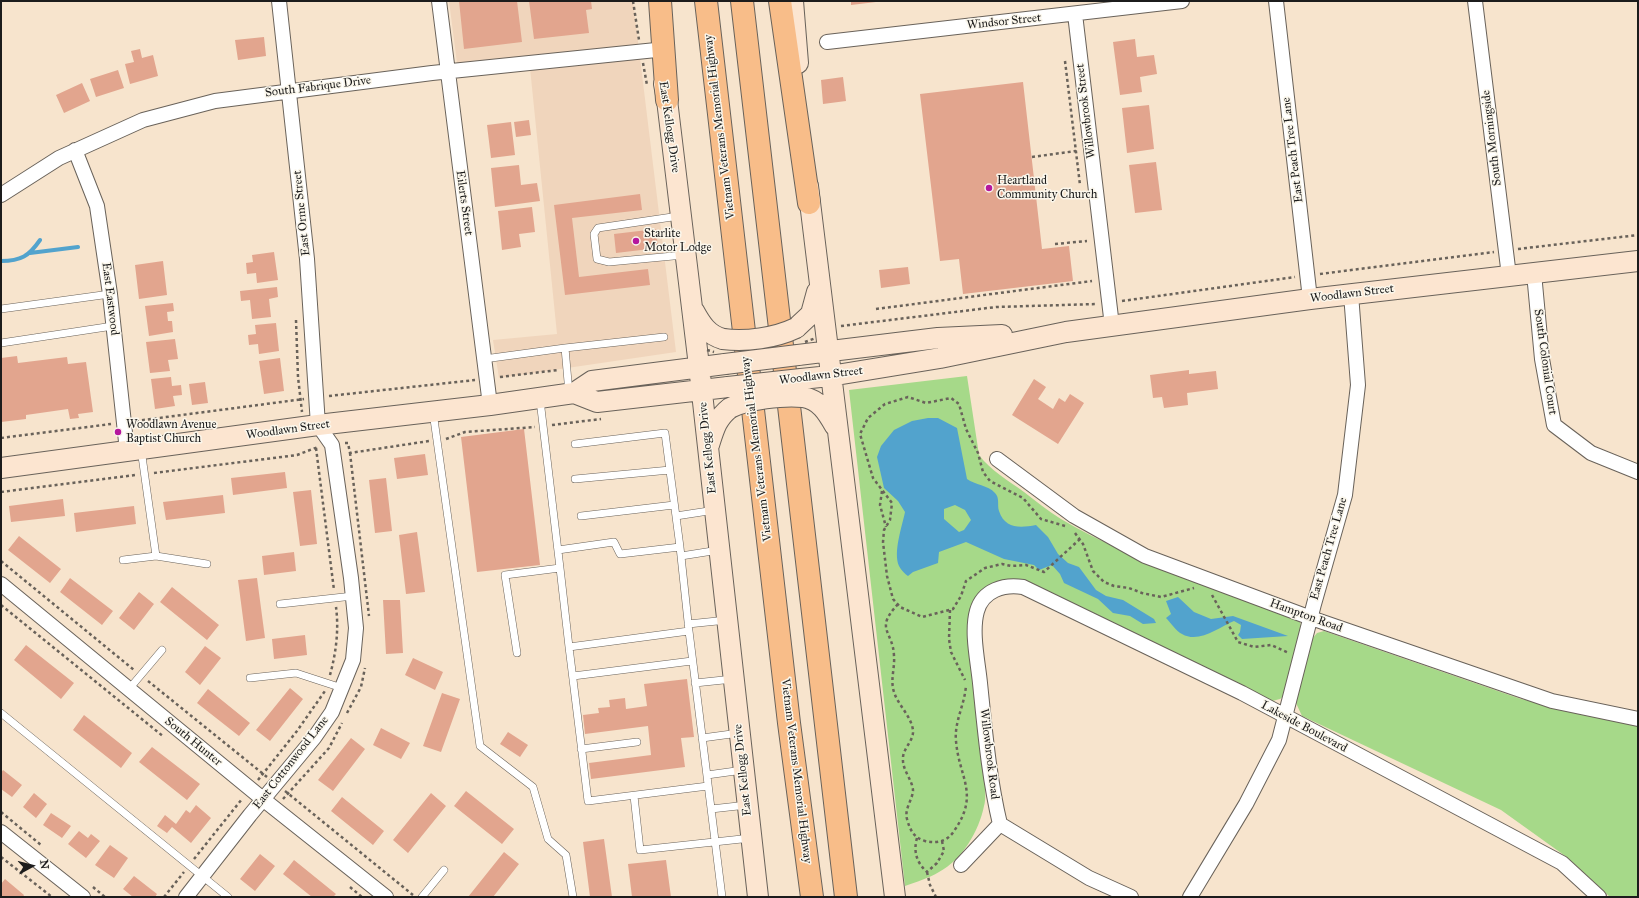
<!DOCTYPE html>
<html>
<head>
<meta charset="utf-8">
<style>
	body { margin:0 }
	#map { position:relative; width:1639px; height:898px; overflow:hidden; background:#f7e4cd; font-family:"IM FELL Great Primer",serif }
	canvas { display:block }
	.frame { position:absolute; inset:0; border:2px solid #1c1c1c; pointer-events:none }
	.north { position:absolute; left:12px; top:846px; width:40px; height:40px; -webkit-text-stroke:3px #fbf7ec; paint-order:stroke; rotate:83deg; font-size:11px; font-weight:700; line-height:16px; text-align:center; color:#1c1c1c }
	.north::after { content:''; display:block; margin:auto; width:14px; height:18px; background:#1c1c1c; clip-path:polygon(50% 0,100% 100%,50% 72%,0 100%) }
</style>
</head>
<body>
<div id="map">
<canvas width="1639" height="898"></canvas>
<div class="frame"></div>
<div class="north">N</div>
</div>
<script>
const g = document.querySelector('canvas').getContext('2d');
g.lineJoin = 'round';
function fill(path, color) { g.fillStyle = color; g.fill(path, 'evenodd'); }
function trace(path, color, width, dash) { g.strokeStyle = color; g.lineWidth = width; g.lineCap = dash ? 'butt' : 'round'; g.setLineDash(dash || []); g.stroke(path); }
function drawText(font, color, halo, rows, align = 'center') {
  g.font = font + ' "IM FELL Great Primer",serif'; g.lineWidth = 3; g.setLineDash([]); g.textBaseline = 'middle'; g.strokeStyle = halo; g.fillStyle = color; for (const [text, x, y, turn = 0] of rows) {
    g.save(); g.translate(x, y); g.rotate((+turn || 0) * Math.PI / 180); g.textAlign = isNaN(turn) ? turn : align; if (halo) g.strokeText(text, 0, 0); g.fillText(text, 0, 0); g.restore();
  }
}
fill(new Path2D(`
	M 449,1 L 633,1 L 676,352 L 499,378 L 493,340 L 557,334 L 529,58 L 457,63 Z`), '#f0d5bc');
fill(new Path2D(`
	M 967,376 L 979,455 C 990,470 1009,481 1024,492 C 1036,501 1048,511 1061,519 C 1135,562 1215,589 1296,617 L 1300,622 L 1302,630 L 1286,694 L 1280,699 L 1272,701 L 1027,582 L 1014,579 L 989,586 L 971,642 L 985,787 C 985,793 986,800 984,806 C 979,831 962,860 939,872 C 929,878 916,882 905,886 L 849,390 Z
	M 1324,631 L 1521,699 L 1638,724 L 1638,897 L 1610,897 L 1568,858 L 1501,810 L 1302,716 L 1296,703 L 1312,639 L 1317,633 Z`), '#a6d989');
fill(new Path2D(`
	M 928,418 L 938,418 L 957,428 L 967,479 C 975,485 988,485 995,493 C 1000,498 997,505 999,511 C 1005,529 1020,528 1036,525 L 1048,537 L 1058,554 L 1068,563 L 1079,567 L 1096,590 L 1106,596 L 1123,600 L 1154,619 L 1156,623 L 1143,624 L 1130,616 L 1113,613 L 1098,599 L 1064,583 L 1060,574 L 1052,565 L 1039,570 L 1034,565 L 1004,559 L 966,542 L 939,552 L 938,563 L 913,572 L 908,576 C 905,574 901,570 899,566 C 893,552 902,527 905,512 L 898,501 L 884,488 L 877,457 L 881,446 L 894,430 L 912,421 ZM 955,505 L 965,510 L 971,520 L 964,530 L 959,532 L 944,519 L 944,509 Z
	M 1178,597 L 1194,612 L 1211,619 L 1233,616 L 1288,636 L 1242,639 L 1238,635 L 1240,632 L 1241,625 L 1234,621 C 1219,627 1199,644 1182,634 C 1176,631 1171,623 1166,618 L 1171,614 L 1166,601 Z`), '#52a3cd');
trace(new Path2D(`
	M 30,253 L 78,247
	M 1,261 C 21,261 29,256 40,240`), '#52a3cd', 4);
fill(new Path2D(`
	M 459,1 L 517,1 L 522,42 L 464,49 Z
	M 529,1 L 591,1 L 592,9 L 586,10 L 589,33 L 534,39 Z
	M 851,1 L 876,1 L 876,2 L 851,5 Z
	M 264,37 L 266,56 L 238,60 L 235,40 Z
	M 1135,39 L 1137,57 L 1154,55 L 1157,74 L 1140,77 L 1142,92 L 1120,95 L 1113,42 Z
	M 140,49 L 142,58 L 153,55 L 158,76 L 130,84 L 125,64 L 134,62 L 131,51 Z
	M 118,70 L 124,88 L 96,97 L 90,79 Z
	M 843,77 L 846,101 L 823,104 L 821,80 Z
	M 1023,82 L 1042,249 L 1069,246 L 1073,281 L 963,294 L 959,259 L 940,261 L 920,94 Z
	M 82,83 L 90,101 L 64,113 L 56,95 Z
	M 1149,105 L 1154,149 L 1127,153 L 1122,108 Z
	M 529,120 L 531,135 L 516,137 L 514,122 Z
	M 511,122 L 515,155 L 491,158 L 487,125 Z
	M 1156,162 L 1162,210 L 1135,213 L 1129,165 Z
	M 519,165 L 521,185 L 537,183 L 540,201 L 495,207 L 491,168 Z
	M 640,194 L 642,210 L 572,218 L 579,277 L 648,269 L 650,285 L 565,295 L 554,205 Z
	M 532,207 L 535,232 L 519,234 L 521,247 L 502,250 L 498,211 Z
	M 656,229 L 658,248 L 616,253 L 614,234 Z
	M 274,252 L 278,280 L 257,283 L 256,273 L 247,274 L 246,263 L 253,262 L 252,255 Z
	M 163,261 L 167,295 L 139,299 L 135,265 Z
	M 908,267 L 910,284 L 881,288 L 879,270 Z
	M 277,287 L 278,297 L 269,299 L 271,317 L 252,319 L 250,300 L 241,301 L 240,291 Z
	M 173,303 L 174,311 L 167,312 L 168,321 L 172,321 L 173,332 L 149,336 L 145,306 Z
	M 276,323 L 279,351 L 259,354 L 258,344 L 249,345 L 248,335 L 256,334 L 255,325 Z
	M 175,339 L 178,359 L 168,360 L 170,371 L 150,373 L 146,342 Z
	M 17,356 L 18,363 L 67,357 L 68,364 L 86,362 L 93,412 L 78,414 L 79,418 L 70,419 L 68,409 L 26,415 L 26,419 L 1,422 L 1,358 Z
	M 280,358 L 284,391 L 264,394 L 259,361 Z
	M 1189,370 L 1189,374 L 1216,371 L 1218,389 L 1187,393 L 1188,405 L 1164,408 L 1162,397 L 1153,398 L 1150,375 Z
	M 171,377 L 172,386 L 181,385 L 182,395 L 173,396 L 175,406 L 155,409 L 151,379 Z
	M 1034,379 L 1046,387 L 1038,399 L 1053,409 L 1059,398 L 1065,402 L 1070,394 L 1084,403 L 1058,444 L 1012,415 Z
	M 205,382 L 208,403 L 192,405 L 189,384 Z
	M 524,429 L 540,565 L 477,572 L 461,437 Z
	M 425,454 L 428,475 L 397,479 L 394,458 Z
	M 285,472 L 287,488 L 233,495 L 231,478 Z
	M 386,478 L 392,531 L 375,533 L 369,480 Z
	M 311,490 L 317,544 L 300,546 L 293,492 Z
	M 223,495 L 225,513 L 166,520 L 163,502 Z
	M 63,499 L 65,516 L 11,522 L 9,506 Z
	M 134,506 L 136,524 L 76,532 L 74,513 Z
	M 417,532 L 425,592 L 406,594 L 399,535 Z
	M 19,536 L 61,569 L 50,583 L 8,550 Z
	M 294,552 L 296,571 L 264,575 L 262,556 Z
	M 70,578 L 113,611 L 102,625 L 60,592 Z
	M 257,578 L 265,638 L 246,641 L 238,580 Z
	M 172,587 L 219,625 L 207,640 L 160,602 Z
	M 139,592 L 154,604 L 134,630 L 119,618 Z
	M 383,600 L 400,600 L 403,653 L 386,654 Z
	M 305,635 L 307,655 L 274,659 L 272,639 Z
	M 26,645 L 74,683 L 61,699 L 14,660 Z
	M 205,646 L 221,658 L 200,685 L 185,672 Z
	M 413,658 L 443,672 L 435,690 L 405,675 Z
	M 687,679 L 694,737 L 681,738 L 685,767 L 591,779 L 589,763 L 651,755 L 648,726 L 585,734 L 583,715 L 599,713 L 598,708 L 610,707 L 609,700 L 625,698 L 626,709 L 647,706 L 644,684 Z
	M 290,688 L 303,699 L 270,741 L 256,730 Z
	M 208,689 L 250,723 L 239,736 L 197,703 Z
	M 442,693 L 460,699 L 441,752 L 423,746 Z
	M 84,715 L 132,753 L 121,768 L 73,730 Z
	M 381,728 L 410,743 L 401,759 L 373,745 Z
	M 508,732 L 528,745 L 520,757 L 500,744 Z
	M 351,738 L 365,749 L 333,791 L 318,780 Z
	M 152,747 L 200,784 L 187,800 L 139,762 Z
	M 3,770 L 22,785 L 12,797 L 1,789 L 1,773 Z
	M 466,791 L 514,829 L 502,844 L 454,806 Z
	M 34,793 L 47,804 L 36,818 L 23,807 Z
	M 431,793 L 446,806 L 408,853 L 393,840 Z
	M 342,797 L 384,831 L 373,845 L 331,811 Z
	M 196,805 L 211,818 L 191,843 L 172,827 L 167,833 L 157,826 L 165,815 L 176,824 L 186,810 L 190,813 Z
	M 51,813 L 71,826 L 62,838 L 43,825 Z
	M 79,831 L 88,838 L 91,834 L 100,841 L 86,858 L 68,844 Z
	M 604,839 L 612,897 L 590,897 L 583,842 Z
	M 110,845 L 128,858 L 114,878 L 95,865 Z
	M 504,852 L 519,864 L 493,897 L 468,897 Z
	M 260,854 L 275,866 L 255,891 L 240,879 Z
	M 294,860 L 336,894 L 333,897 L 312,897 L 283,874 Z
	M 666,860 L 671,897 L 632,897 L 628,864 Z
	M 134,876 L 157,894 L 155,897 L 133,897 L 123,889 Z
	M 5,879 L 24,895 L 23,897 L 1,897 L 1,884 Z`), '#e2a58e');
const lane = new Path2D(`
	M 679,216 L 598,228 L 594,234 L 597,259 L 609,262 L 684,255
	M 1,309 L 110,294
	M 1,343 L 113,326
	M 484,359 L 565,348
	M 569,393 L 565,348 L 664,337
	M 433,412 L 480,746 L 533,787 L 548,839 L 566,855 L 573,897
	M 575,479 L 670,470
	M 581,516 L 674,505
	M 676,516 L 715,510
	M 558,550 L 614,542 L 620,554 L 680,547 L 665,433 L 575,444
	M 156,556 L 207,564
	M 681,556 L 719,550
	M 123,560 L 156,556 L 141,449
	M 560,568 L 569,647 L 689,631 L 680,547
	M 280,604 L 353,596
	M 688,624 L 727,620
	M 689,631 L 722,897
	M 569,647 L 588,801 L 708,786
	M 517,653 L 505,575 L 560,568 L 540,400
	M 573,676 L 692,661
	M 250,678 L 296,673 L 342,688
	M 695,683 L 733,679
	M 129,689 L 162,650
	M 1,713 L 228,897
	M 702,738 L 739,733
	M 581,749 L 637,742
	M 707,775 L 743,770
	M 634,796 L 640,850 L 751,838
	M 711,809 L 747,805
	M 422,897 L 444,870`);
const street = new Path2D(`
	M 439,1 L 490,405
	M 1276,1 L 1310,299
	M 1475,1 L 1509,276
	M 1075,14 L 1112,326
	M 827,42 L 1182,1
	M 75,150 L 97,206 L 110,294 L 127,451
	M 1,195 L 59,158 L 143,120 L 215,101 L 432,73 L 656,50
	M 1534,273 L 1542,359 L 1554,425 L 1591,453 L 1638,472
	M 997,459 L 1074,516 L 1145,556 L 1311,618 L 1552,701 L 1638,719
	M 1,584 L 264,800 L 386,897
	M 1,832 L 83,897
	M 961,865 L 1000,824
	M 186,897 L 250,815 L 314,738 L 332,712 L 353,660 L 356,628 L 351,578 L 332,445 L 318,425 L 307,259 L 279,1
	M 1131,897 L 1089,878 L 1000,824 C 989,778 985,731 980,683 C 978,662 971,632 977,611 C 983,590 1004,584 1023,587 L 1242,693 L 1562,863 L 1599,897
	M 1190,897 L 1246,804 L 1279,740 L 1314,604 L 1345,495 L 1358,385 L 1351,294`);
const secondary = new Path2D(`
	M 793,1 L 798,63
	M 664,84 L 667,100 L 699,366 L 758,897
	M 808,186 L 895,897
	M 694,311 C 701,324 708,335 723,339
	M 796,328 L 811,314 L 817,292
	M 798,355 L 938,338 L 1002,335
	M 801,379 L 830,376 L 940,358 L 1066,332 L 1310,299 L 1638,261
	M 574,393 L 597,402 L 728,387
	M 803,397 C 820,400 827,412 835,426
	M 709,445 C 714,429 717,418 730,408
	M 1,468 L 318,425 L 490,405 L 574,393 L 592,381 L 725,364`);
const highway = new Path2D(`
	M 660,1 L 667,100
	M 706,1 L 789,723 L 812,897
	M 742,1 L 846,897
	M 780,1 L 809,203`);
trace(lane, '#69625a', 8);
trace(street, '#69625a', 16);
trace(secondary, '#69625a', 22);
trace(highway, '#69625a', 24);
trace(new Path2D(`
	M 633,1 L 639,40
	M 1065,61 L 1080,185
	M 643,63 L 647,85
	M 1032,157 L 1076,151
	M 1055,244 L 1087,241
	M 1518,249 L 1638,235
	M 1320,274 L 1494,252
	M 1122,301 L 1295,277
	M 876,309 L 1092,281
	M 296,320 L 298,377 L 302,412
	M 841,326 L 996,307 L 1097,304
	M 500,377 L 558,370
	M 329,396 L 475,380
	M 136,421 L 304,399
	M 552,425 L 601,419
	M 1,438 L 111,424
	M 446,439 L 465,432 L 535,427
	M 345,443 L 348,443 L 350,453 L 429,441
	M 316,448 L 334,590
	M 350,453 L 369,616
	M 154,473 L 297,455 L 318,447
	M 882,491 L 880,505 L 886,527
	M 1,492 L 135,475
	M 1065,526 L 1041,519 L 1023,498 L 990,481 L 983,472 L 978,453 L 966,429 L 959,404 L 951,398 L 926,403 L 908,397 L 885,404 L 868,418 L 860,434 L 873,478 L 892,503 L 890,520 L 884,530 L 883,542 L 887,576 L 893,599 L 900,607 L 922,617 L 953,609 L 961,596 L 966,581 L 985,568 L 1002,564 L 1011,566 L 1026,565 L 1044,572 L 1080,539
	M 1075,533 L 1083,544 L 1093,571 L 1104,582 L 1114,586 L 1129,588 L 1142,593 L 1161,597 L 1194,588
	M 1,561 L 134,670
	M 1212,595 L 1238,642 L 1254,647 L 1271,645 L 1289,653
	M 898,604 C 874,630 893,630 894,656 C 895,668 890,680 894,692 C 898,705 911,716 913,730 C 914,741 903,748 903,758 C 902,770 912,779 913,790 C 913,799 904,809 907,819 C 910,830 914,838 925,841 C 937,844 948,841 954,831 C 980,794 959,778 956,741 C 954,722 965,704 966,685
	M 1,605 L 164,737
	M 950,610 L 949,639 L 951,652 L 965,680
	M 330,675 C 336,653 339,630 336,607
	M 148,681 L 267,777
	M 347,713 L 361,687 L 365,668
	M 258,780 L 297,731 L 325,691
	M 285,791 L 413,895
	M 283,799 L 329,748 L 342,723
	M 1,812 L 41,845
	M 917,838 C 913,852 917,863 927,872 L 937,863 L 944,851 L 942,841
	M 1,857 L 52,897
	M 194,859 L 242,799
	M 927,872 L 930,885 L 936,897
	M 93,887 L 105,897
	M 350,887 L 362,897
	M 164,897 L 184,872`), '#69625a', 2.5, [3, 3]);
trace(lane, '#fff', 7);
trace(street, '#fff', 14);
trace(secondary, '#fce5d0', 20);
trace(highway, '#f8bd89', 22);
const secondaryBridge = new Path2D(`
	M 723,339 C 746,342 775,338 796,328
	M 725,364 L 798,355
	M 728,387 L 801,379
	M 730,408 C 747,399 784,395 803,397`);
trace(secondaryBridge, '#69625a', 22, []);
trace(new Path2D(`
	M 805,342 L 816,338
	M 707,350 L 714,352`), '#69625a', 2.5, [3, 3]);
trace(secondaryBridge, '#fce5d0', 20);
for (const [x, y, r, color] of [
	[989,188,4,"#b5179e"],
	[636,241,4,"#b5179e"],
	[118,432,4,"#b5179e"]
]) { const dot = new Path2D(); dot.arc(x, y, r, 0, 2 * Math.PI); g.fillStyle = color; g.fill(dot); trace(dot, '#fbf7ec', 1.5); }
drawText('12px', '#1c1c1c', '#fbf7ec', [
	["Windsor Street",1004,22,-6],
	["South Fabrique Drive",318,87,-7],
	["Willowbrook Street",1086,111,-97],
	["East Kellogg Drive",669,127,82],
	["Vietnam Veterans Memorial Highway",720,127,-97],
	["South Morningside",1492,138,-97],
	["East Peach Tree Lane",1293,150,-97],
	["Eilerts Street",464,203,82],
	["East Orme Street",302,213,-96],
	["Woodlawn Street",1352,294,-7],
	["East Eastwood",110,299,83],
	["South Colonial Court",1545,362,82],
	["Woodlawn Street",821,376,-7],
	["Woodlawn Street",288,430,-8],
	["East Kellogg Drive",708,448,-96],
	["Vietnam Veterans Memorial Highway",757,449,-97],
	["East Peach Tree Lane",1329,549,-74],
	["Hampton Road",1306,616,20],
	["Lakeside Boulevard",1304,727,28],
	["South Hunter",193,742,39],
	["Willowbrook Road",989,754,83],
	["East Cottonwood Lane",291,763,-52],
	["East Kellogg Drive",743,770,-96],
	["Vietnam Veterans Memorial Highway",796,771,83]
]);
drawText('12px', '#1c1c1c', '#fbf7ec', [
	["Heartland",997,181],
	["Community Church",997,195],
	["Starlite",644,234],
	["Motor Lodge",644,248],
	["Woodlawn Avenue",126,425],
	["Baptist Church",126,439]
], 'left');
</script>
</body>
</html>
